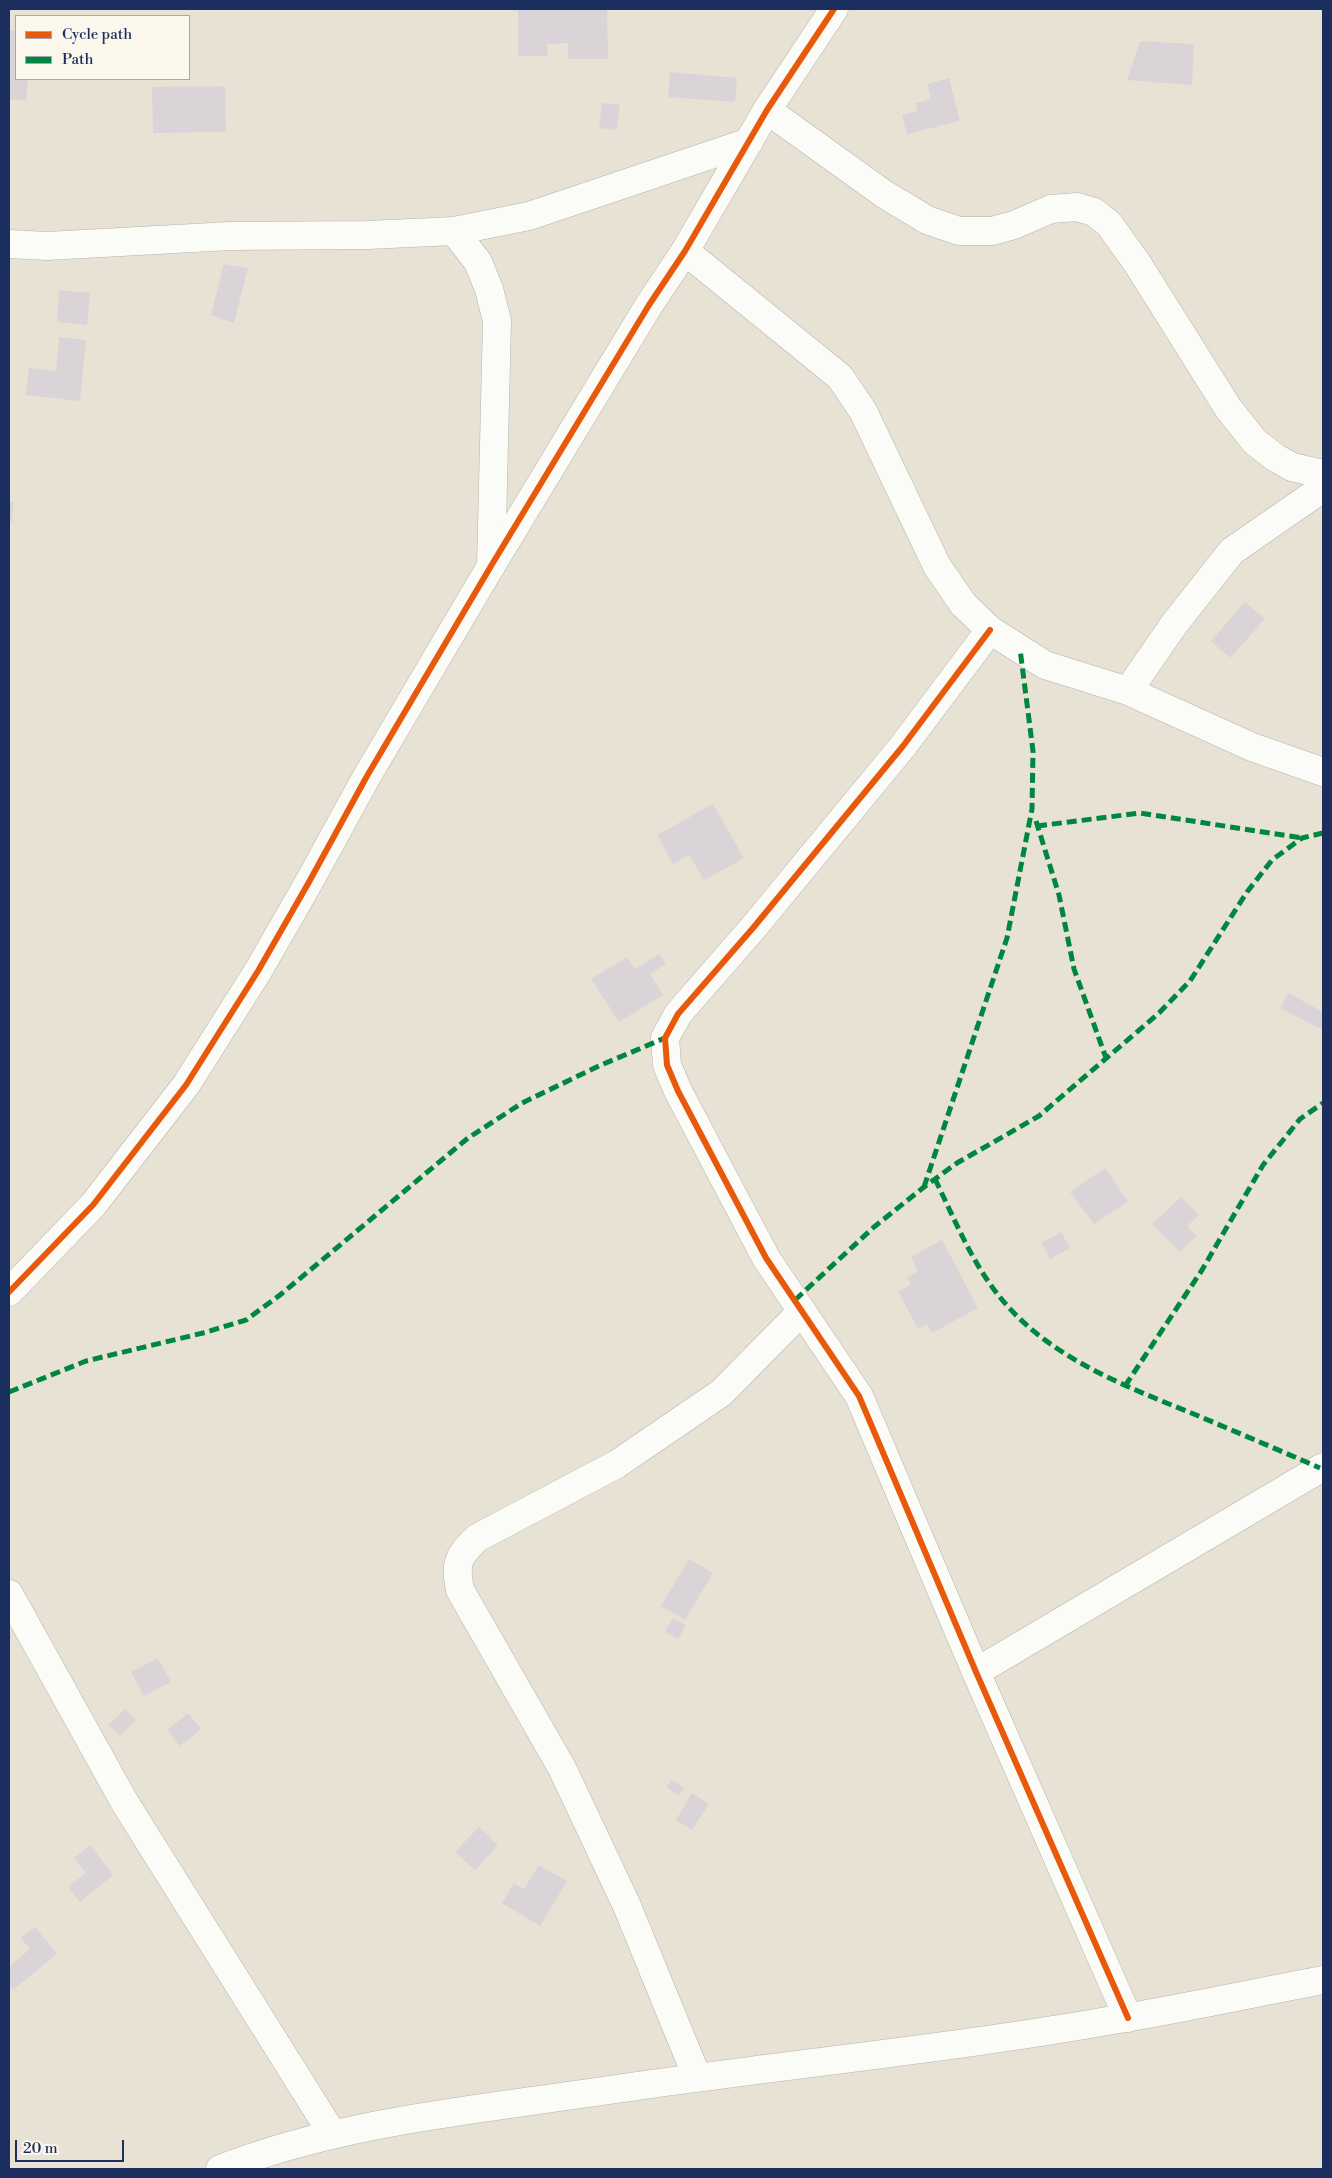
<!DOCTYPE html>
<html>
<head>
<meta charset="utf-8">
<style>
	body { margin:0 }
	#map { position:relative; width:1332px; height:2178px; overflow:hidden; background:#e7e2d3; font-family:"Libre Bodoni",serif }
	canvas { display:block }
	.frame { position:absolute; inset:0; border:10px solid #1b2f5e; pointer-events:none }
	.legend { position:absolute; left:15px; top:15px; width:175px; height:65px; box-sizing:border-box; background:#fbf7ec; border:1px solid #a1a7b3; margin:0; padding:6px 9px; list-style:none; font-size:15px; color:#1b2f5e }
	.legend li { display:flex; align-items:center; gap:10px; height:25px }
	.legend b { width:25px; border:1px solid #a1a7b3 }
	.scale { position:absolute; left:15px; top:2140px; width:109px; height:22px; box-sizing:border-box; border:2px solid #1b2f5e; border-top:0; padding-left:6px; font-size:15px; line-height:18px; white-space:nowrap; color:#1b2f5e; -webkit-text-stroke:4px #fbf7ec; paint-order:stroke }
</style>
</head>
<body>
<div id="map">
<canvas width="1332" height="2178"></canvas>
<div class="frame"></div>
<ul class="legend">
<li><b style="height:6px;background:#e8590c"></b>Cycle path</li>
<li><b style="height:6px;background:#00873e"></b>Path</li>
</ul>
<div class="scale">20 m</div>
</div>
<script>
const g = document.querySelector('canvas').getContext('2d');
g.lineJoin = 'round';
function fill(path, color) { g.fillStyle = color; g.fill(path, 'evenodd'); }
function trace(path, color, width, dash) { g.strokeStyle = color; g.lineWidth = width; g.lineCap = dash ? 'butt' : 'round'; g.setLineDash(dash || []); g.stroke(path); }
fill(new Path2D(`
	M 518,9 L 607,9 L 608,59 L 568,59 L 568,43 L 547,44 L 548,56 L 518,56 Z
	M 9,30 L 16,31 L 16,79 L 28,79 L 26,101 L 9,99 Z
	M 1140,41 L 1194,44 L 1192,85 L 1127,80 Z
	M 670,72 L 737,78 L 735,102 L 668,97 Z
	M 949,78 L 960,121 L 907,134 L 902,115 L 918,111 L 915,103 L 931,99 L 927,84 Z
	M 225,86 L 226,132 L 153,133 L 152,87 Z
	M 602,103 L 620,105 L 617,130 L 599,128 Z
	M 224,264 L 248,268 L 234,323 L 211,315 Z
	M 59,290 L 90,293 L 87,325 L 57,322 Z
	M 59,337 L 86,340 L 80,401 L 26,395 L 29,368 L 56,371 Z
	M 9,502 L 13,502 L 12,522 L 9,522 Z
	M 1245,602 L 1265,619 L 1230,658 L 1211,641 Z
	M 713,804 L 744,858 L 704,880 L 689,855 L 673,864 L 657,835 Z
	M 659,954 L 666,964 L 650,974 L 663,995 L 619,1022 L 591,979 L 627,957 L 635,969 Z
	M 1288,993 L 1323,1012 L 1323,1030 L 1280,1008 Z
	M 1105,1168 L 1128,1201 L 1094,1224 L 1070,1192 Z
	M 1181,1197 L 1199,1215 L 1187,1226 L 1197,1236 L 1180,1252 L 1152,1224 Z
	M 1061,1232 L 1070,1248 L 1050,1259 L 1041,1243 Z
	M 942,1240 L 978,1308 L 932,1333 L 927,1324 L 918,1329 L 898,1291 L 911,1285 L 907,1277 L 918,1271 L 911,1257 Z
	M 689,1559 L 713,1573 L 685,1620 L 661,1606 Z
	M 673,1618 L 686,1625 L 678,1639 L 665,1632 Z
	M 158,1658 L 171,1682 L 144,1696 L 131,1672 Z
	M 125,1709 L 136,1720 L 120,1736 L 109,1725 Z
	M 188,1713 L 201,1729 L 180,1746 L 167,1730 Z
	M 672,1780 L 684,1788 L 679,1796 L 666,1787 Z
	M 692,1793 L 709,1804 L 692,1830 L 676,1820 Z
	M 479,1827 L 498,1845 L 475,1870 L 455,1852 Z
	M 90,1845 L 113,1875 L 80,1902 L 68,1887 L 86,1873 L 74,1858 Z
	M 539,1865 L 567,1881 L 540,1926 L 502,1903 L 514,1883 L 524,1889 Z
	M 35,1927 L 57,1954 L 13,1990 L 9,1985 L 9,1967 L 30,1949 L 21,1938 Z`), '#dad4d8');
const street = new Path2D(`
	M 767,110 L 884,194 L 927,220 L 959,231 L 992,231 L 1014,225 L 1051,209 L 1077,207 L 1094,212 L 1109,224 L 1137,263 L 1228,408 L 1255,442 L 1276,458 L 1292,467 L 1323,474
	M 454,231 L 478,262 L 489,289 L 497,321 L 491,566
	M 9,244 L 47,246 L 230,236 L 368,235 L 454,231 L 529,216 L 749,142
	M 685,251 L 840,377 L 863,411 L 937,566 L 963,604 L 990,630 L 1045,665 L 1128,691 L 1252,747 L 1323,772
	M 990,630 L 903,746 L 753,928 L 678,1014 L 665,1038 L 667,1065 L 678,1091 L 766,1258 L 859,1396 L 976,1672 L 1128,2018
	M 1128,691 L 1175,623 L 1232,551 L 1323,488
	M 9,1594 L 125,1803 L 333,2135
	M 976,1672 L 1323,1467
	M 697,2077 L 627,1906 L 562,1768 L 460,1590 C 455,1563 457,1557 477,1538 L 617,1464 L 721,1393 L 802,1311
	M 220,2169 C 345,2120 484,2109 616,2089 C 787,2064 960,2048 1130,2017 C 1194,2006 1259,1992 1323,1980`);
const secondary = new Path2D(`
	M 9,1292 L 93,1205 L 186,1085 L 258,971 L 309,882 L 367,776 L 491,566 L 649,305 L 685,251 L 767,110 L 834,9`);
trace(street, '#b4b3ae', 29);
trace(secondary, '#b4b3ae', 29);
trace(street, '#fbfbf8', 28);
trace(secondary, '#fbfbf8', 28);
trace(new Path2D(`
	M 1036,821 L 1059,895 L 1074,969 L 1106,1058
	M 1037,826 L 1140,813 L 1302,838
	M 935,1179 C 954,1218 971,1261 999,1296 C 1049,1359 1128,1387 1201,1417 C 1241,1434 1281,1451 1320,1468
	M 924,1187 L 1007,938 L 1032,809 L 1033,751 L 1020,649
	M 795,1300 L 874,1227 L 924,1187 L 957,1163 L 1039,1116 L 1159,1013 L 1190,981 L 1247,892 L 1272,860 L 1302,838 L 1323,833
	M 1125,1386 L 1202,1270 L 1263,1165 L 1300,1119 L 1323,1103
	M 9,1392 L 86,1361 L 203,1333 L 246,1320 L 280,1295 L 321,1261 L 468,1138 L 522,1103 L 601,1065 L 665,1038`), '#00873e', 5, [10, 5]);
trace(new Path2D(`
	M 990,630 L 903,746 L 753,928 L 678,1014 L 665,1038 L 667,1065 L 678,1091 L 766,1258 L 859,1396 L 976,1672 L 1128,2018
	M 9,1292 L 93,1205 L 186,1085 L 258,971 L 309,882 L 367,776 L 491,566 L 649,305 L 685,251 L 767,110 L 834,9`), '#e8590c', 6);
</script>
</body>
</html>
